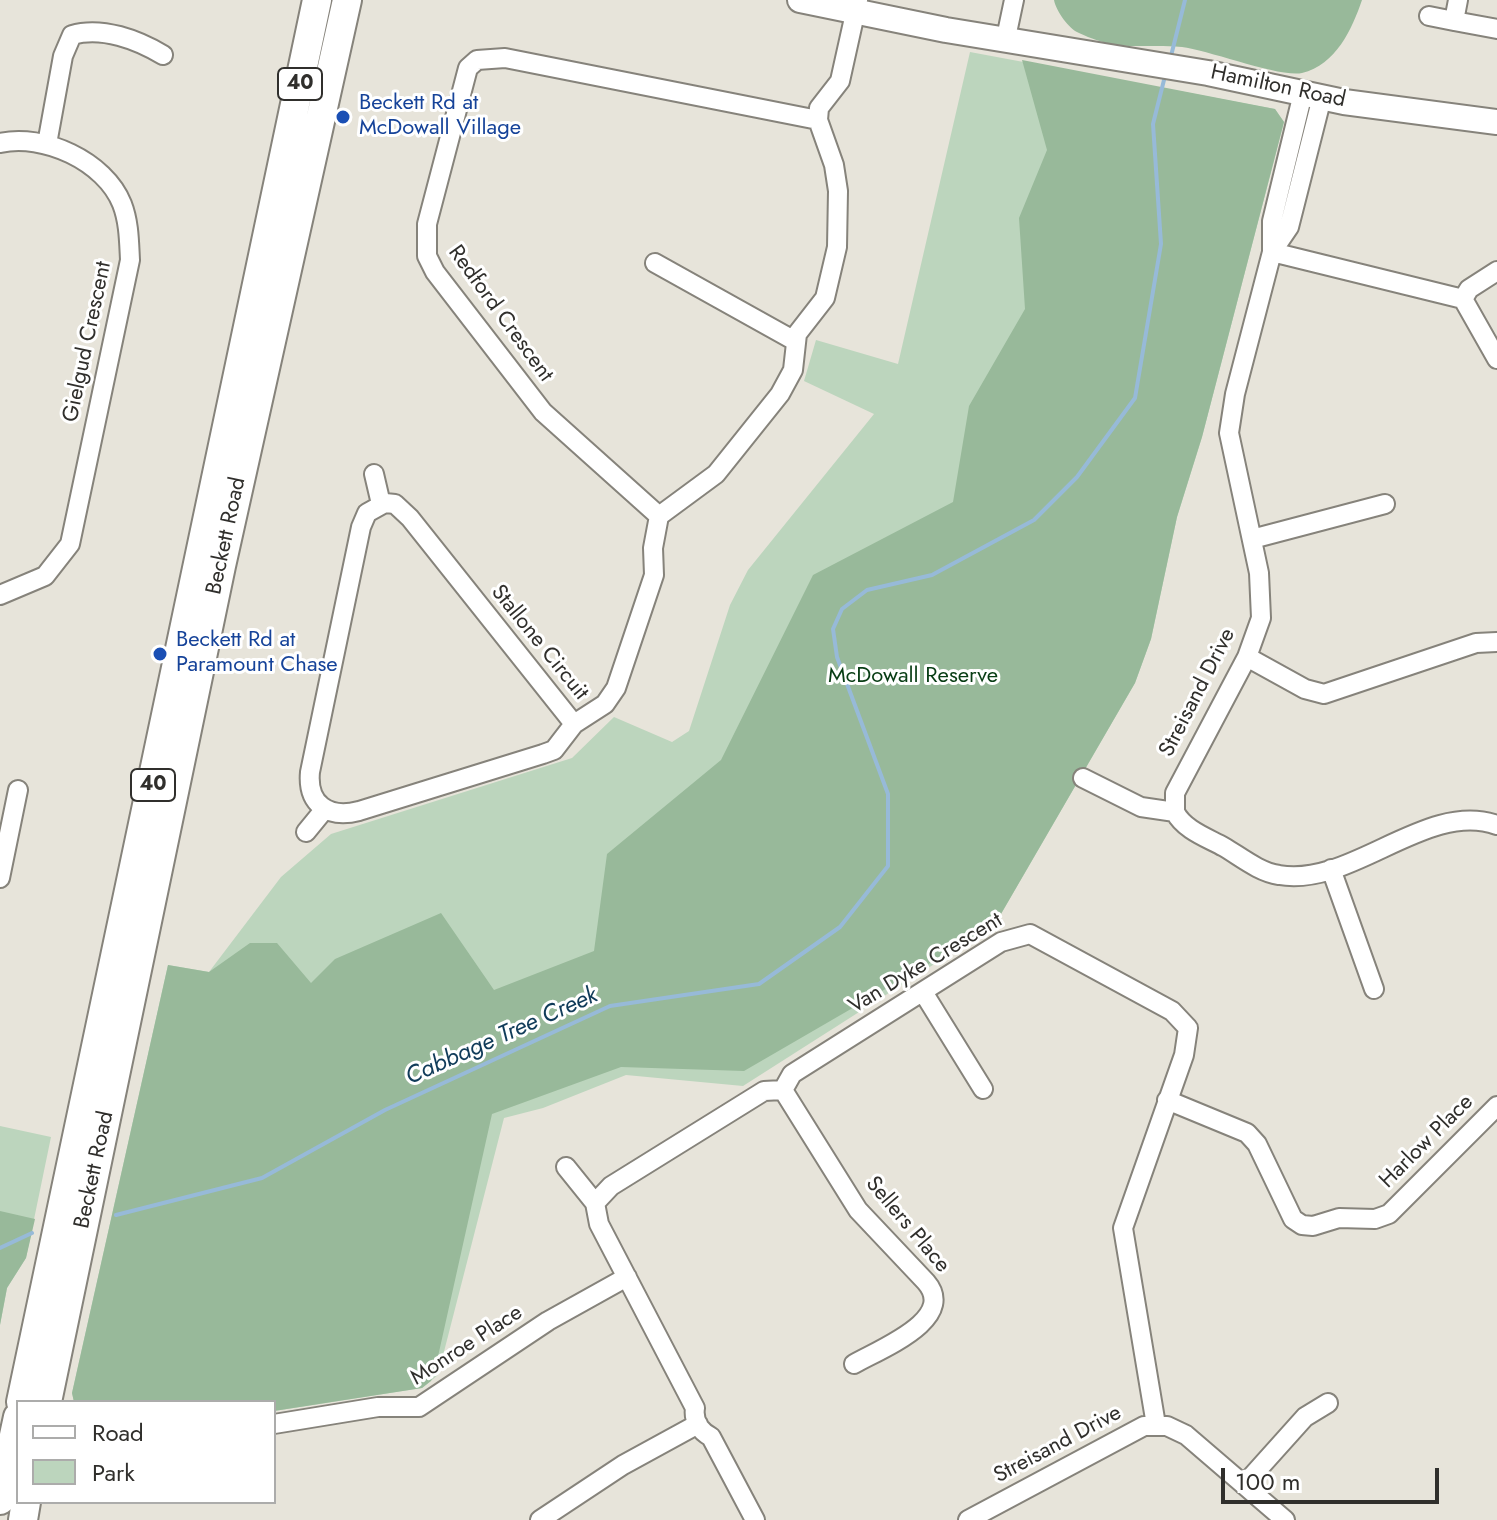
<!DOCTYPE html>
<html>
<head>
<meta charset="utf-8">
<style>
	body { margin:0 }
	#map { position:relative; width:1497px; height:1520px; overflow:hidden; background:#e7e4da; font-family:Jost,sans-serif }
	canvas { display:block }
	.legend { position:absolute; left:16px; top:1400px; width:260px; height:104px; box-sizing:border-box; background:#fff; border:2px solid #acacab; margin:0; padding:10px 14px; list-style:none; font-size:24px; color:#302f2c }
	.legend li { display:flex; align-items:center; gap:16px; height:40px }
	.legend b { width:40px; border:2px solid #acacab }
	.scale { position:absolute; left:1221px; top:1468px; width:218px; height:36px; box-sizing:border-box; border:4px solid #302f2c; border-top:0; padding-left:10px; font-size:24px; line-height:28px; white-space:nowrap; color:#302f2c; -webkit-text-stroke:6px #fff; paint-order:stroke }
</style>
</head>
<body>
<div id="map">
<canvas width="1497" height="1520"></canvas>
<ul class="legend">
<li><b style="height:10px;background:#fff"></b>Road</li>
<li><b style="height:22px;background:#bcd5bd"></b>Park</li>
</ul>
<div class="scale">100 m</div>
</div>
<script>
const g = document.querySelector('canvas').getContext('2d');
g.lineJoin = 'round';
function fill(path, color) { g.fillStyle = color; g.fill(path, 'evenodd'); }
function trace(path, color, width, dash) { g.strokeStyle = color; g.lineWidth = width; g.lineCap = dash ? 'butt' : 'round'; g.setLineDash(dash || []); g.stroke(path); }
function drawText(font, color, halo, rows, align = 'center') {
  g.font = font + ' Jost,sans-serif'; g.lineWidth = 6; g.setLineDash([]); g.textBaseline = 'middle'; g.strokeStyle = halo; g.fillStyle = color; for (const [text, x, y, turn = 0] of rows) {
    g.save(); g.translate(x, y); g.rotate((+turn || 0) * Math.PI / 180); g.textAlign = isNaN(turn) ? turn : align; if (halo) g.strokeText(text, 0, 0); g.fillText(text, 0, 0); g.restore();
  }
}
fill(new Path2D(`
	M 970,52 L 1275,109 L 1284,122 L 1202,437 L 1177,517 L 1151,639 L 1135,683 L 994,926 L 743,1086 L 626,1075 L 543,1108 L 504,1118 L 438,1375 L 422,1388 L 274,1411 L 274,1402 L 74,1402 L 72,1393 L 168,965 L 209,972 L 281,877 L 331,834 L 572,758 L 614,717 L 672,742 L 689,731 L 730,605 L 748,570 L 874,414 L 804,381 L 816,340 L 898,364 Z
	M 0,1126 L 51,1137 L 26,1258 L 7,1288 L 0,1325 Z`), '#bcd5bd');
fill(new Path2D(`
	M 1054,0 L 1362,0 C 1352,29 1336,65 1302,73 C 1281,78 1208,50 1182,47 C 1140,43 1122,53 1079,33 C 1069,29 1056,11 1054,0 Z
	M 1022,60 L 1275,109 L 1284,122 L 1202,437 L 1177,517 L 1151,639 L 1135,683 L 994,926 L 744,1071 L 621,1067 L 492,1114 L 435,1370 L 431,1381 L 422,1388 L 274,1411 L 274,1402 L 74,1402 L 72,1393 L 168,965 L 209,972 L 250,943 L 277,943 L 311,983 L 335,959 L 441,913 L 494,990 L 594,951 L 607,854 L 721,760 L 813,575 L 953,502 L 969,406 L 1025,309 L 1019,218 L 1047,150 Z
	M 0,1211 L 35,1219 L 26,1258 L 7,1288 L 0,1325 Z`), '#98b99a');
trace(new Path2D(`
	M 1170,60 L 1185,0
	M 116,1215 L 262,1178 L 385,1110 L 610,1006 L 759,984 L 840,927 L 888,866 L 888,794 L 837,657 L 833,629 L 842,609 L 867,590 L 932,575 L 1034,520 L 1077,477 L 1135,398 L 1161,244 L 1153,124 L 1165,76
	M 0,1248 L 32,1233`), '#97bad8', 4);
const street = new Path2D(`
	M 1458,0 L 1454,21 L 1497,29
	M 1429,16 L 1454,21
	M 1007,33 L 1014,0
	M 1303,93 L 1272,221 L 1272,252 L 1235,394 L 1229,433 L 1259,573 L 1261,618 L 1247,657 L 1175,793 L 1175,812 C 1184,830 1208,838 1224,847 C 1241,857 1259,872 1279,875 C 1351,888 1426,800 1497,825
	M 0,143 C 43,133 105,161 122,204 C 129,222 129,241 130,260 L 70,544 L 45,576 L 0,595
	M 47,144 L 63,56 L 72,35 C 102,26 138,40 163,55
	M 1272,252 L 1463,299
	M 1272,252 L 1289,227 L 1322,97
	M 655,263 L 795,341
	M 1497,271 L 1469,289 L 1463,299 L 1497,359
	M 374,474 L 381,504
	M 385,503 L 395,504 L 410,518 L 574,724 L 554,750 L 543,754 L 359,811 C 328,819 307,804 310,772 L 361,527 L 367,513 Z
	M 659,516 L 543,412 L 435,272 L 427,256 L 427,224 L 468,68 L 477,60 L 505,58 L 818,120
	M 1252,539 L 1385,504
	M 1247,657 L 1305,689 L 1324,694 L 1476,643 L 1497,642
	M 574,724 L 605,704 L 616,688 L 654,575 L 653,548 L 659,516 L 716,474 L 780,394 L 793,370 L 797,334 L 825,298 L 837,247 L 838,191 L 834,165 L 818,120 L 819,108 L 840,81 L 858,0
	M 1083,778 L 1141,807 L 1175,812
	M 306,832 L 324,810
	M 1331,869 L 1374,989
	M 0,878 L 18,790
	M 923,992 L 983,1089
	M 783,1090 L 858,1210 L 926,1282 C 958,1319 880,1349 854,1364
	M 1167,1100 L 1247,1133 L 1257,1144 L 1293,1219 L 1302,1225 L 1313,1226 L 1339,1218 L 1375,1219 L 1389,1214 L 1497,1106
	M 566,1167 L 595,1203
	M 274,1424 L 378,1407 L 419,1407 L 548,1321 L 627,1277
	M 1244,1485 L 1305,1417 L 1328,1403
	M 540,1520 L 623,1465 L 698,1424
	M 755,1520 L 711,1437 C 700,1431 693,1421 695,1408 L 599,1224 L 595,1203 L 611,1186 L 764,1091 L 783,1090 L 792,1074 L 1001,942 L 1030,934 L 1172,1011 L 1188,1028 L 1184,1055 L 1123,1228 L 1156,1425
	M 968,1520 L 1144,1426 L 1167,1426 L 1186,1435 L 1285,1520`);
const secondary = new Path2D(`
	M 800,0 L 946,30 L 1208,73 L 1344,102 L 1497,122`);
const primary = new Path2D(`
	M 21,1402 L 317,0
	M 47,1402 L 221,566 L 347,0
	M 0,1500 L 18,1417
	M 23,1520 L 26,1502`);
trace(street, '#86837b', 22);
trace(secondary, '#86837b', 28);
trace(primary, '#86837b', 32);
trace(street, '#fff', 18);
trace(secondary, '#fff', 24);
trace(primary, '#fff', 28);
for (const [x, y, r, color] of [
	[343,117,8,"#1a4fb4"],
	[160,654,8,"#1a4fb4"]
]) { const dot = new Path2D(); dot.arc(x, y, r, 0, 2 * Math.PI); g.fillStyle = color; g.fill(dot); trace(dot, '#fff', 3); }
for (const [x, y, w] of [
	[300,84,44],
	[153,785,44]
]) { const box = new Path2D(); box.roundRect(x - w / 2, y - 16, w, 32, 6); g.fillStyle = '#fff'; g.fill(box); trace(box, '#302f2c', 2); }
drawText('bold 20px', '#302f2c', null, [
	["40",300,84],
	["40",153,785]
]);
drawText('22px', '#302f2c', '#fff', [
	["Hamilton Road",1278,87,12],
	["Redford Crescent",500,314,54],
	["Gielgud Crescent",88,342,-78],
	["Beckett Road",227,536,-78],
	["Stallone Circuit",539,643,51],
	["Streisand Drive",1198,693,-63],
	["Van Dyke Crescent",926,964,-31],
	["Harlow Place",1427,1142,-45],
	["Beckett Road",95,1170,-78],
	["Sellers Place",907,1225,50],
	["Monroe Place",467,1346,-33],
	["Streisand Drive",1058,1445,-28]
]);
drawText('22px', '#164399', '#fff', [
	["Beckett Rd at",359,104],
	["McDowall Village",359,129],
	["Beckett Rd at",176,641],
	["Paramount Chase",176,666]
], 'left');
drawText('22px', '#083d14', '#fff', [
	["McDowall Reserve",913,677]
]);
drawText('italic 24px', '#103b59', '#fff', [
	["Cabbage Tree Creek",502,1037,-24]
]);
</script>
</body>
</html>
